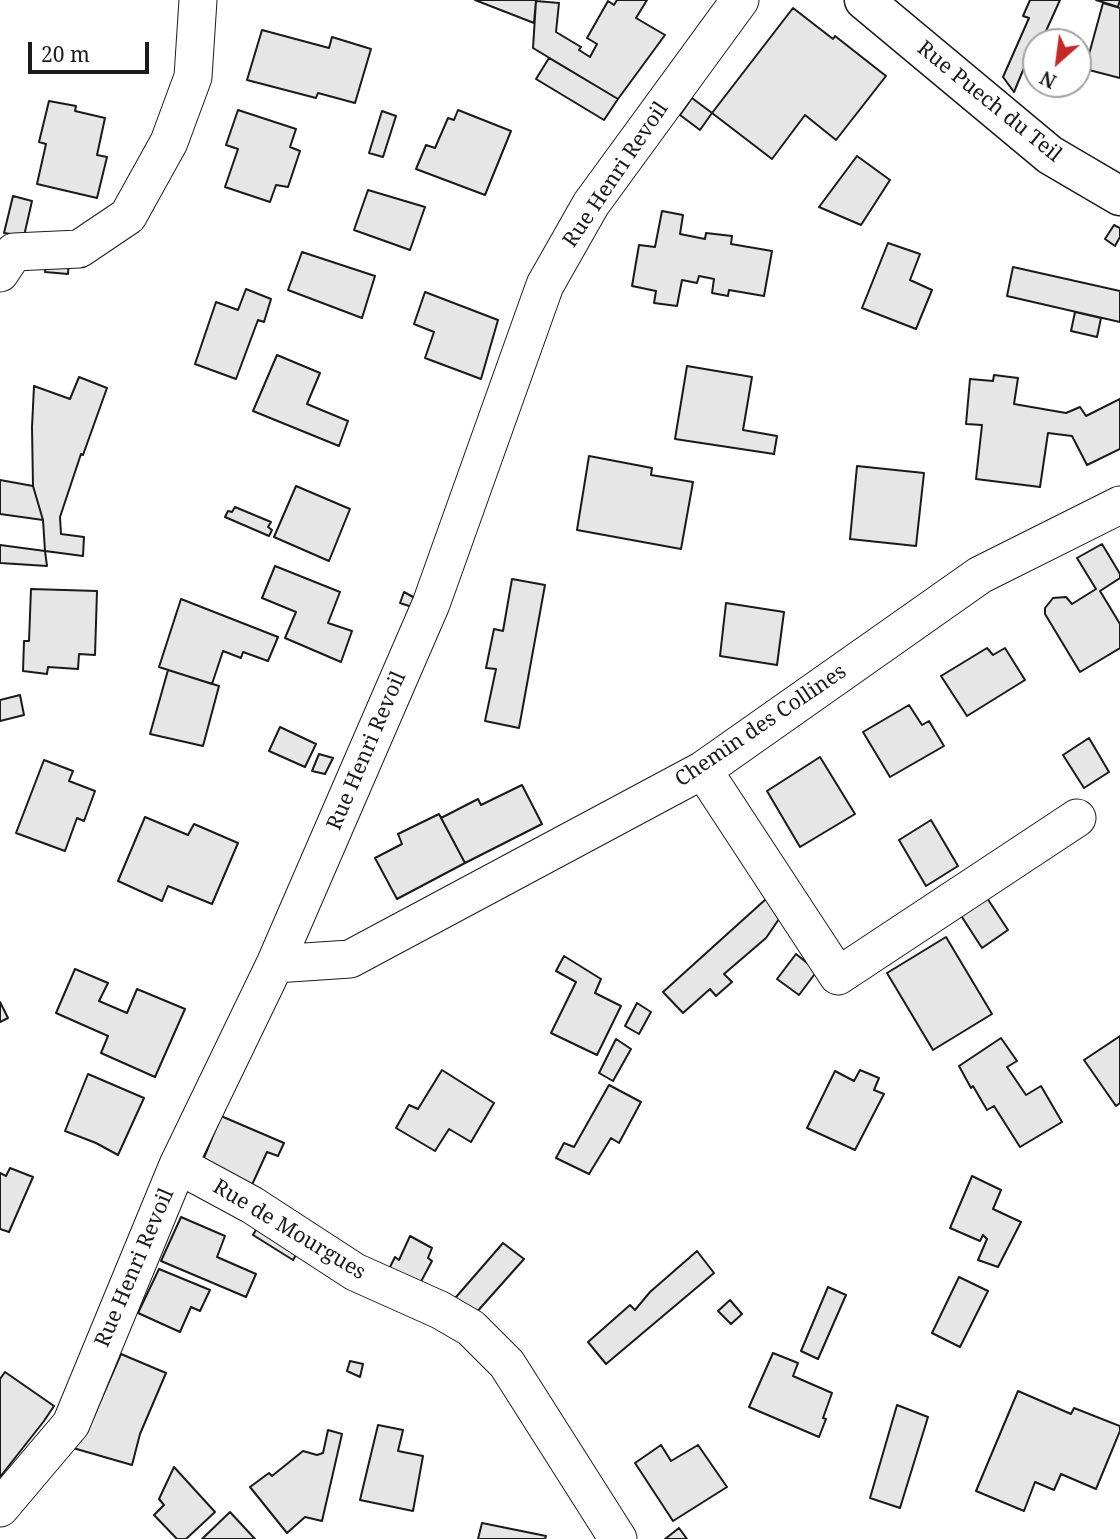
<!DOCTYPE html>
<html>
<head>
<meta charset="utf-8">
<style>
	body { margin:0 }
	#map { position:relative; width:1120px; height:1539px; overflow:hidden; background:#fff; font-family:"Noto Serif",serif }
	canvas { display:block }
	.north { position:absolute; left:1022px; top:28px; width:70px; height:70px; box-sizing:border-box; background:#fff; border:2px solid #a3a3a3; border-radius:50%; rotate:208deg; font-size:19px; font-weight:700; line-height:28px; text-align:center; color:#1a1a1a }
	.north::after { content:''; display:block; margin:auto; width:24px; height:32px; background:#c62828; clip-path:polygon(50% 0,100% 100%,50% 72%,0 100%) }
	.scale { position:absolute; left:28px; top:42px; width:121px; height:32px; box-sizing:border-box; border:4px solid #1a1a1a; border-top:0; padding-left:9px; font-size:21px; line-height:24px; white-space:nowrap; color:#1a1a1a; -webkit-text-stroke:5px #fff; paint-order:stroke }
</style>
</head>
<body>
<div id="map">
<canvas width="1120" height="1539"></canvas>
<div class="north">N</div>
<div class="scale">20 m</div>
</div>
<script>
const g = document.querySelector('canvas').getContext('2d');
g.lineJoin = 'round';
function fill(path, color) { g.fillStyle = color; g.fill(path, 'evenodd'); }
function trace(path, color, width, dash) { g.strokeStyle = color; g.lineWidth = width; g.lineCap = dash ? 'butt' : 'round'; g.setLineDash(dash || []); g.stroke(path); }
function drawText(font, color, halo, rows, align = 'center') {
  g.font = font + ' "Noto Serif",serif'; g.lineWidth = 5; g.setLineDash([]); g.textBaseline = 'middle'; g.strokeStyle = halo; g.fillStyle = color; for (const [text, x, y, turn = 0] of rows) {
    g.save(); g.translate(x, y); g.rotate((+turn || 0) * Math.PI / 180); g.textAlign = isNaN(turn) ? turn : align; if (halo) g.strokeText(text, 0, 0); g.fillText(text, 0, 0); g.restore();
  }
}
const building = new Path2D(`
	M 475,0 L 536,0 L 534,23 Z
	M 617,0 L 647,0 L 636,18 L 665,35 L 618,99 L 533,48 L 536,1 L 559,3 L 556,32 L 581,47 L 579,50 L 590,57 L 597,44 L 587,38 L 608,1 L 614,5 Z
	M 1030,0 L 1060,0 L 1041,42 L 1036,42 L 1036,53 L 1028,70 L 1024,68 L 1014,92 L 1003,77 L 1029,18 L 1023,16 Z
	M 1096,0 L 1120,0 L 1118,7 Z
	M 1103,3 L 1120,8 L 1120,78 L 1085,69 Z
	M 793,8 L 833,39 L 835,36 L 886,76 L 836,140 L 805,115 L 772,159 L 712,113 Z
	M 262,30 L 329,48 L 332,37 L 371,49 L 355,103 L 318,93 L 316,98 L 247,80 Z
	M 549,58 L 618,99 L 604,120 L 536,79 Z
	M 692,98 L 712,113 L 700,130 L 680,115 Z
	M 49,101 L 76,106 L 75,111 L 105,118 L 97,155 L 107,157 L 97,198 L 37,184 L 46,144 L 39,142 Z
	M 238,110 L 296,129 L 290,147 L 300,151 L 288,187 L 276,185 L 270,202 L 225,187 L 238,149 L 226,145 Z
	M 458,110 L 511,131 L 485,195 L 416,169 L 426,145 L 435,148 L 448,118 L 454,120 Z
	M 382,111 L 396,116 L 383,157 L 369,153 Z
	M 857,156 L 890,180 L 861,225 L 819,207 Z
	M 368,190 L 425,207 L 410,250 L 354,230 Z
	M 13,196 L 32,201 L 24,236 L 4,233 Z
	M 662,211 L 683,215 L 680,234 L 705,239 L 706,233 L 732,236 L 731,244 L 772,251 L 764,296 L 729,290 L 728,296 L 712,293 L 714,279 L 699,276 L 697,283 L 682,280 L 677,306 L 654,303 L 656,291 L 632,286 L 639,245 L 655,247 Z
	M 1114,225 L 1120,228 L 1120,237 L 1115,246 L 1105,239 Z
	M 888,243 L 920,254 L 910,280 L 932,290 L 916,329 L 862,308 Z
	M 302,252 L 375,276 L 362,318 L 288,290 Z
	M 47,255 L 69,256 L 68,274 L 45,272 Z
	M 1013,267 L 1120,291 L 1120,322 L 1007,296 Z
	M 246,289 L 271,299 L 264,322 L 258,320 L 236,379 L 195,364 L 216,302 L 238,310 Z
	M 425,292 L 498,320 L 481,379 L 425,358 L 434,332 L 414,324 Z
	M 1075,312 L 1101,318 L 1097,337 L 1071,331 Z
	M 277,355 L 320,373 L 307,404 L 348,421 L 339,446 L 253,411 Z
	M 687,366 L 752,377 L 743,430 L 777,436 L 774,454 L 675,439 Z
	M 994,375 L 1018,378 L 1014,404 L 1066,413 L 1080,407 L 1086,416 L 1120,399 L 1120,449 L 1087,465 L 1072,436 L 1048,433 L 1040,487 L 976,479 L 982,425 L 966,424 L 970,379 L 993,381 Z
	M 79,377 L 107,388 L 83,455 L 81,454 L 60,517 L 61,534 L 84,537 L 83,556 L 45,551 L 43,520 L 33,486 L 32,427 L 34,386 L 70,399 Z
	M 589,456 L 652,468 L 651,475 L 693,482 L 681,549 L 577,530 Z
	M 857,466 L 924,473 L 916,546 L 850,539 Z
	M 0,480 L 33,486 L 43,520 L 0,514 Z
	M 296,486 L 350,509 L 329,561 L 274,537 Z
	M 235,507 L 271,522 L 268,527 L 272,530 L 269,536 L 225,517 L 228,511 L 232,512 Z
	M 1102,544 L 1120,574 L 1120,578 L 1100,591 L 1120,624 L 1120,648 L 1080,672 L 1045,614 L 1045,608 L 1053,598 L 1066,597 L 1072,604 L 1096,589 L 1077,558 Z
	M 0,545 L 45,551 L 47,566 L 0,563 Z
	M 275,566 L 340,592 L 328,623 L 352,631 L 341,662 L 285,638 L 296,612 L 262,598 Z
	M 512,579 L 545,585 L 519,728 L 485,721 L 496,669 L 486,668 L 494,629 L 503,631 Z
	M 31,589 L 97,591 L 95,655 L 79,654 L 78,669 L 48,667 L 47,674 L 23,671 L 24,641 L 29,641 Z
	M 404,592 L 415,598 L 412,607 L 400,603 Z
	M 181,599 L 278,637 L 268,661 L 243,652 L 241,658 L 223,651 L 212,684 L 159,667 Z
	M 726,603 L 784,612 L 777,665 L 720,656 Z
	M 987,648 L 993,655 L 1005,648 L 1025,680 L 967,716 L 941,676 Z
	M 168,670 L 219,686 L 203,746 L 150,734 Z
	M 20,695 L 24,715 L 0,721 L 0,700 Z
	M 909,705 L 922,725 L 929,721 L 944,746 L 890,777 L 863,732 Z
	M 280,727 L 316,744 L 305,767 L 269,751 Z
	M 1089,738 L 1109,772 L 1084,788 L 1063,755 Z
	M 319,754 L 333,758 L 325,774 L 312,771 Z
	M 820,757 L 855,814 L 800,847 L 767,791 Z
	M 44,760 L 73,771 L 69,781 L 95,791 L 84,821 L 77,818 L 65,851 L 16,833 Z
	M 522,785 L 542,824 L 465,863 L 441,818 L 478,799 L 481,805 Z
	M 439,814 L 465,863 L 397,899 L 375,858 L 402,844 L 398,834 Z
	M 145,817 L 188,835 L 194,824 L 238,843 L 212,904 L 168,886 L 162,901 L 118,881 Z
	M 931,820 L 958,866 L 926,886 L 899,840 Z
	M 987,898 L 1008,930 L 982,948 L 960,914 Z
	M 766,899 L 779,919 L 766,938 L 724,974 L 732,982 L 716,996 L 710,989 L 683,1013 L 663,992 Z
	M 946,937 L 992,1014 L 933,1050 L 887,973 Z
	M 796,954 L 817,971 L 799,995 L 777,979 Z
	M 564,956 L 601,979 L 595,993 L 621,1006 L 597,1055 L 551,1033 L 576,982 L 556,971 Z
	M 75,969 L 108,983 L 99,1001 L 127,1013 L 137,989 L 185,1009 L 155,1077 L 101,1053 L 108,1036 L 56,1013 Z
	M 0,1002 L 8,1018 L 0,1022 Z
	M 637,1003 L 651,1012 L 639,1034 L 625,1026 Z
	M 1120,1036 L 1120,1103 L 1116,1106 L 1084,1060 Z
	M 1001,1038 L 1017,1061 L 1007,1067 L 1026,1095 L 1041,1086 L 1062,1122 L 1020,1147 L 994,1106 L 987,1110 L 973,1086 L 971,1088 L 959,1066 Z
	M 616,1039 L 631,1049 L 613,1081 L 599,1073 Z
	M 442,1070 L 494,1103 L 471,1142 L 449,1129 L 435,1151 L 396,1128 L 409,1105 L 418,1109 Z
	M 860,1070 L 879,1078 L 874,1090 L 884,1094 L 855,1150 L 807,1128 L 835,1071 L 854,1081 Z
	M 88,1074 L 144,1098 L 118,1155 L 96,1143 L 65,1131 Z
	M 609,1085 L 641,1102 L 619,1143 L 611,1138 L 589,1174 L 556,1158 L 564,1143 L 574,1147 Z
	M 221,1116 L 284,1143 L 278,1156 L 267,1152 L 251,1187 L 201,1165 Z
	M 10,1168 L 33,1177 L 9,1232 L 0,1229 L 0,1173 L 6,1176 Z
	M 972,1176 L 1001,1190 L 993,1209 L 1021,1222 L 998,1267 L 978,1260 L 987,1239 L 983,1235 L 980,1241 L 950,1228 Z
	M 181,1217 L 225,1236 L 217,1257 L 256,1274 L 246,1297 L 161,1261 Z
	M 262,1219 L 302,1245 L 293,1260 L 253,1235 Z
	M 410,1236 L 432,1248 L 428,1258 L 432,1261 L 417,1289 L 386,1275 L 395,1257 L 399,1260 Z
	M 503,1243 L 524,1259 L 475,1314 L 450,1304 Z
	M 697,1251 L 714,1273 L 606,1364 L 588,1342 L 630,1305 L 635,1310 L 650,1292 Z
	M 159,1269 L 210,1290 L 200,1311 L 191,1307 L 180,1332 L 138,1313 Z
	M 959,1277 L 988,1291 L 960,1347 L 932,1333 Z
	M 828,1287 L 846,1295 L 818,1359 L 801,1351 Z
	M 730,1300 L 742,1314 L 731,1324 L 718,1311 Z
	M 773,1353 L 798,1363 L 793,1376 L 832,1393 L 823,1418 L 826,1419 L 819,1437 L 749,1407 Z
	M 121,1354 L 166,1373 L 140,1434 L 132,1465 L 73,1448 L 93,1418 Z
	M 350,1361 L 363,1364 L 360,1377 L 347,1371 Z
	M 5,1372 L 54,1406 L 44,1421 L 0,1477 L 0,1379 Z
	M 1018,1391 L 1071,1414 L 1074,1408 L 1120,1426 L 1120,1431 L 1096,1489 L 1061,1474 L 1054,1490 L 1035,1482 L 1024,1511 L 976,1491 Z
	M 897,1405 L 928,1417 L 900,1508 L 870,1498 Z
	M 378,1425 L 403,1430 L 398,1451 L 423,1456 L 413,1511 L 360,1500 Z
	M 328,1430 L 342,1434 L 322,1521 L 305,1517 L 287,1533 L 250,1487 L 269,1473 L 272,1476 L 303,1451 L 317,1455 L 323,1453 Z
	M 661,1445 L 671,1461 L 698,1445 L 727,1487 L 673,1521 L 635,1463 Z
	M 174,1467 L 215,1512 L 186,1539 L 177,1539 L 154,1515 L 164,1505 L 159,1499 Z
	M 230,1512 L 255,1539 L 202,1539 Z
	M 482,1523 L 546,1536 L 545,1539 L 478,1539 Z
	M 679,1528 L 687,1539 L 665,1539 Z`);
fill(building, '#e6e6e6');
trace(building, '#1a1a1a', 2);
const street = new Path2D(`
	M 0,273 L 14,252 L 79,249 L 128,216 L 169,142 L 193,77 L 198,0
	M 703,770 L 838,976 L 1077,818
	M 275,964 L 350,959 L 703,770 L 980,575 L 1120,505
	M 178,1165 L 252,1205 L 355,1272 L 440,1310 L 471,1328 L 507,1364 L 618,1539
	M 0,1508 L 71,1424 L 178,1165 L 275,964 L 431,604 L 545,285 L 591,204 L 740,0`);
const secondary = new Path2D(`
	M 864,0 L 1050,155 L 1120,196`);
trace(street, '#1a1a1a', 39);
trace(secondary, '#1a1a1a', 41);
trace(street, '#fff', 37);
trace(secondary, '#fff', 38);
drawText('21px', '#1a1a1a', '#fff', [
	["Rue Puech du Teil",989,102,39],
	["Rue Henri Revoil",616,175,-56],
	["Chemin des Collines",761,726,-34],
	["Rue Henri Revoil",367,751,-67],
	["Rue de Mourgues",289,1230,31],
	["Rue Henri Revoil",135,1268,-67]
]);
</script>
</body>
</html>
